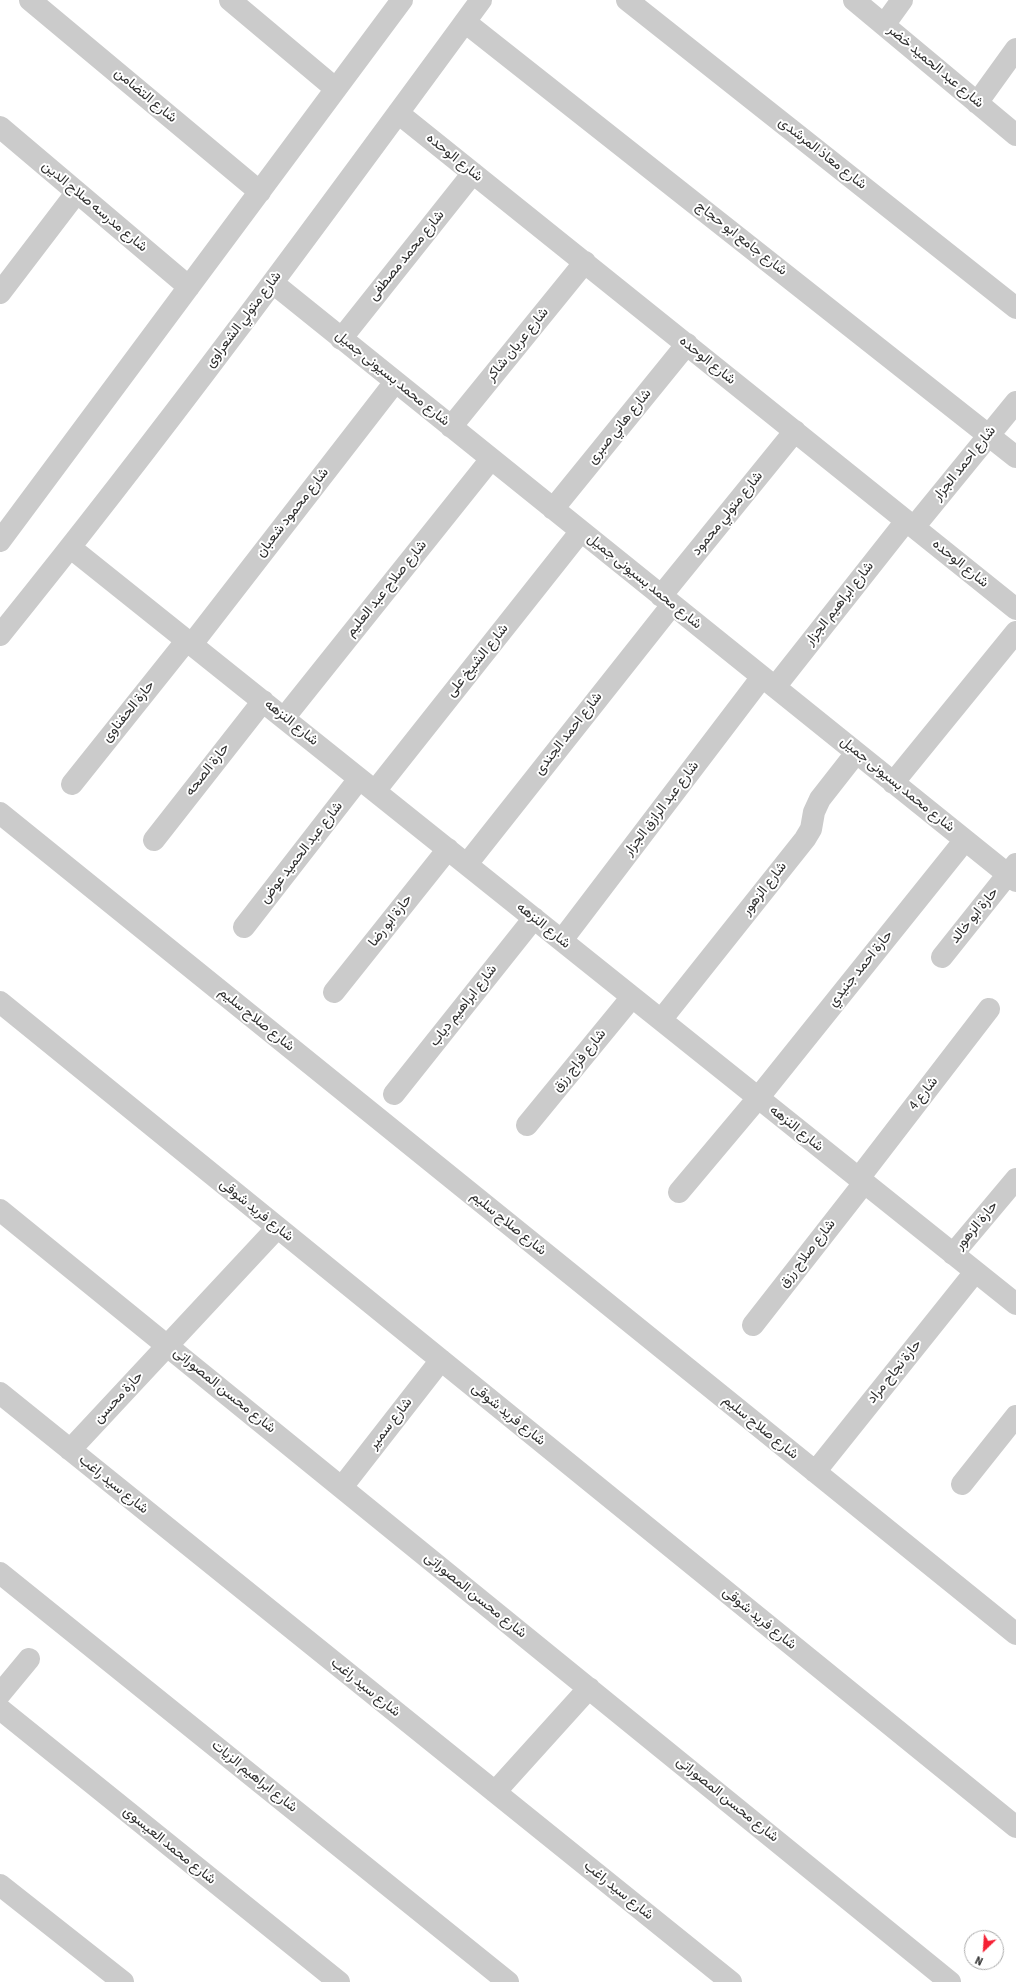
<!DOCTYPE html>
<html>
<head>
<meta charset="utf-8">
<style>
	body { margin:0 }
	#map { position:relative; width:1016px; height:1982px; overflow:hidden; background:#fff; font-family:"Source Sans 3",sans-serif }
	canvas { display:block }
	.north { position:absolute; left:964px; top:1930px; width:40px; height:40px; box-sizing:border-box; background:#fff; border:1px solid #ababab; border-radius:50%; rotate:205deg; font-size:11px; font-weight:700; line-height:16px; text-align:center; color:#2e2e2e }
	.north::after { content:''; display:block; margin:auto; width:14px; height:18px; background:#f52034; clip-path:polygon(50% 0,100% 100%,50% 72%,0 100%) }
</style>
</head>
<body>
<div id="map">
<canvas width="1016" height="1982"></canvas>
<div class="north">N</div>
</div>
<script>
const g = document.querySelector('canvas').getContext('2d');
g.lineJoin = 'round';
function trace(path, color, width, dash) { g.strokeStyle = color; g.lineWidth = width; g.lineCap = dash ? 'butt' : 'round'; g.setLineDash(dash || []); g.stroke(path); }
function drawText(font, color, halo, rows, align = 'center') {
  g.font = font + ' "Source Sans 3",Vazirmatn,sans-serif'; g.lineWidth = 4; g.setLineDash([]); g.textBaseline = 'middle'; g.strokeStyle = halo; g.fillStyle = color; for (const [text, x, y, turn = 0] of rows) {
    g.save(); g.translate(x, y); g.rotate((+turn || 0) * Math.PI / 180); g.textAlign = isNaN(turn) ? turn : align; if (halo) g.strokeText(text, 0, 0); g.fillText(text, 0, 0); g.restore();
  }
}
trace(new Path2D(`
	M 30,0 L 260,192
	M 230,0 L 336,89
	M 627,0 L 1016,308
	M 854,0 L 1016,135
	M 465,22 L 1016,457
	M 884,25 L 902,0
	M 977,103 L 1016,49
	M 398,113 L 1016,609
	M 0,127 L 189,287
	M 273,283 L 1016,881
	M 0,293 L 77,192
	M 341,339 L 473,173
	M 451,427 L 585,262
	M 553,509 L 687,344
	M 914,527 L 1016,402
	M 0,541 L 402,0
	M 71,548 L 1016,1304
	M 661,596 L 795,431
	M 0,635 C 167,429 324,214 481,0
	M 192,644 L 395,382
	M 775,687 L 906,521
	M 284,718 L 491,459
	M 893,783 L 1016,632
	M 72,784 L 187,640
	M 375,791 L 581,531
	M 0,813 L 1016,1634
	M 154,840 L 263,701
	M 467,864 L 672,605
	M 244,927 L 359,779
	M 562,940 L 762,677
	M 942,957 L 1016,864
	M 334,992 L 448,849
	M 0,1002 L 1016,1827
	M 661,1020 L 805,839 L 811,829 L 814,812 L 820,799 L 856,753
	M 394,1094 L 534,918
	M 527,1125 L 632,997
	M 859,1178 L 989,1009
	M 679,1192 L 758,1098 L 965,840
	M 0,1210 L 950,1982
	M 953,1254 L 1016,1179
	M 753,1325 L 864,1183
	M 0,1393 L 731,1982
	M 70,1450 L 277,1228
	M 815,1472 L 975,1272
	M 962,1484 L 1016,1416
	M 342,1487 L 441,1360
	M 0,1573 L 508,1982
	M 0,1694 L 29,1659
	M 0,1709 L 339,1982
	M 495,1792 L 589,1688
	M 0,1885 L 123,1982`), '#cbcbcb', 22);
drawText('14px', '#2e2e2e', '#fff', [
	["شارع عبد الحميد خضر",935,67,40],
	["شارع التضامن",145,96,40],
	["شارع معاذ المرشدى",822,154,38],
	["شارع الوحده",454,158,39],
	["شارع مدرسه صلاح الدين",94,207,40],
	["شارع جامع ابو حجاج",741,239,38],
	["شارع محمد مصطفى",407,256,-51],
	["شارع متولي الشعراوى",244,320,-53],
	["شارع عريان شاكر",518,345,-51],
	["شارع الوحده",707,361,39],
	["شارع محمد بسيونى جميل",392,379,39],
	["شارع هاني صبرى",620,427,-51],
	["شارع احمد الجزار",965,464,-51],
	["شارع محمود شعبان",293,513,-52],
	["شارع متولي محمود",728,514,-51],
	["شارع الوحده",960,564,39],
	["شارع محمد بسيونى جميل",644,582,39],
	["شارع صلاح عبد العليم",387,589,-51],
	["شارع ابراهيم الجزار",840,604,-52],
	["شارع الشيخ على",478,661,-51],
	["حارة الحفناوى",129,712,-51],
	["شارع النزهه",291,723,39],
	["شارع احمد الجندى",569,734,-52],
	["حارة الصحه",208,770,-52],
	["شارع محمد بسيونى جميل",897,785,39],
	["شارع عبد الرازق الجزار",662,809,-53],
	["شارع عبد الحميد عوض",302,853,-52],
	["شارع الزهور",765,889,-52],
	["حارة ابو خالد",975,916,-51],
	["حارة ابو رضا",391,921,-52],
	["شارع النزهه",543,926,39],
	["حارة احمد جنيدي",861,969,-51],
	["شارع ابراهيم دياب",464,1006,-52],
	["شارع صلاح سليم",256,1020,39],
	["شارع فراج رزق",580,1061,-51],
	["شارع 4",924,1094,-52],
	["شارع النزهه",796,1129,39],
	["شارع فريد شوقى",256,1211,39],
	["شارع صلاح سليم",508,1224,39],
	["حارة الزهور",977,1226,-50],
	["شارع صلاح رزق",808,1254,-52],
	["حارة نجاح مراد",895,1372,-51],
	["شارع محسن المصوراتى",224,1391,39],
	["حارة محسن",119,1398,-47],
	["شارع فريد شوقى",508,1415,39],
	["شارع سمير",391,1424,-52],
	["شارع صلاح سليم",760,1428,39],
	["شارع سيد راغب",113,1485,39],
	["شارع محسن المصوراتى",475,1596,39],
	["شارع فريد شوقى",759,1619,39],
	["شارع سيد راغب",365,1688,39],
	["شارع ابراهيم الزيات",254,1777,39],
	["شارع محسن المصوراتى",727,1800,39],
	["شارع محمد العيسوى",169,1846,39],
	["شارع سيد راغب",618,1891,39]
]);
</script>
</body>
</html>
